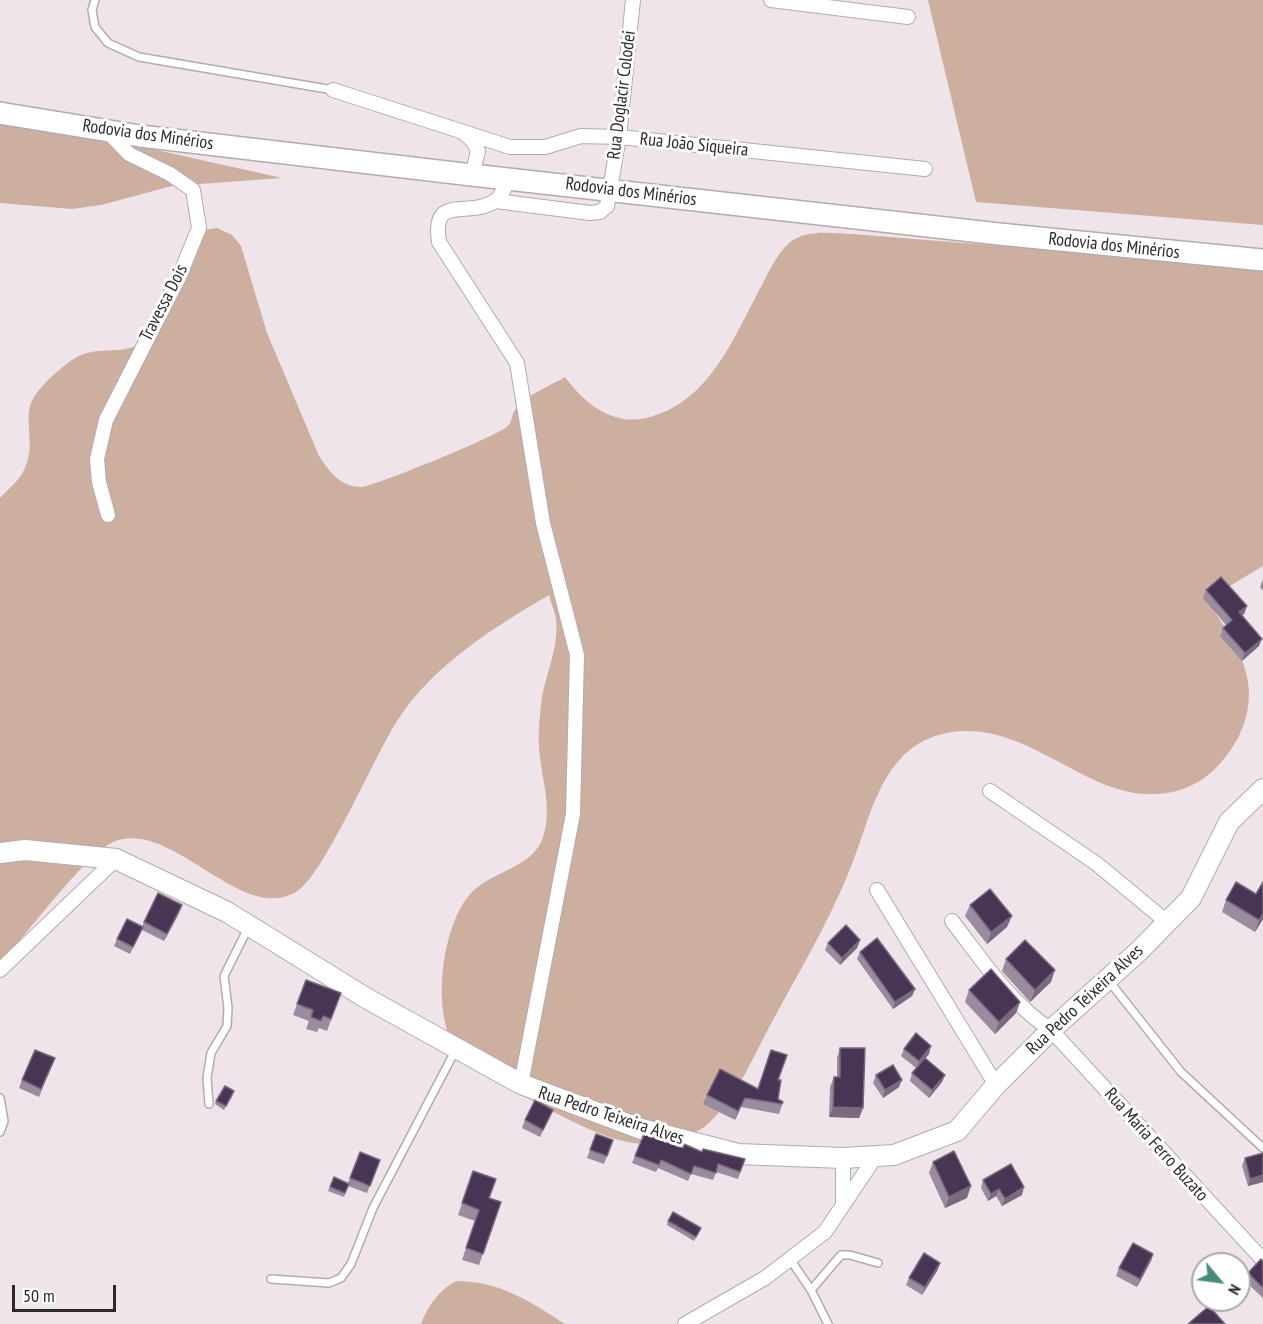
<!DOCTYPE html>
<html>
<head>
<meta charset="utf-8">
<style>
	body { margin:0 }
	#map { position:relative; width:1263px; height:1324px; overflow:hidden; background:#eee4e9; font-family:"PT Sans Narrow",sans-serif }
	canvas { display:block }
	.north { position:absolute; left:1191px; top:1252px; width:60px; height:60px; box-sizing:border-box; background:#fff; border:2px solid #aba9aa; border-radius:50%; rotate:119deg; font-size:16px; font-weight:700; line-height:24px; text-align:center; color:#2d292b }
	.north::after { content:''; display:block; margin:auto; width:21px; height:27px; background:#478b80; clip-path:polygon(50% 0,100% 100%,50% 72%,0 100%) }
	.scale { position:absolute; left:12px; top:1285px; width:104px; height:27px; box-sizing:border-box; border:3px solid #2d292b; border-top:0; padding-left:8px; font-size:18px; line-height:21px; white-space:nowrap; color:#2d292b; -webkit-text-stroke:4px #fff; paint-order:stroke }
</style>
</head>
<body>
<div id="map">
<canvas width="1263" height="1324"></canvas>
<div class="north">N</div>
<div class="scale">50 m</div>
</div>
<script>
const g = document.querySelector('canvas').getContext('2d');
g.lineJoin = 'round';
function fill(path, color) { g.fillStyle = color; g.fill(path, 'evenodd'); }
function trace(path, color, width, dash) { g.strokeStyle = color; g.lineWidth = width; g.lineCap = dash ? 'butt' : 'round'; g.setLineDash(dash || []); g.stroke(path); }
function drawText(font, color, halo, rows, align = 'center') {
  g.font = font + ' "PT Sans Narrow",sans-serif'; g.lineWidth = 6; g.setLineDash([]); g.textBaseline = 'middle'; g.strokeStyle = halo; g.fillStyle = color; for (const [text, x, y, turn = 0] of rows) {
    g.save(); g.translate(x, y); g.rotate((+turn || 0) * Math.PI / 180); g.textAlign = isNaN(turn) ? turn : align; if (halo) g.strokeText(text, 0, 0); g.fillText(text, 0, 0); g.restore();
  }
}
fill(new Path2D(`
	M 928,0 L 1263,0 L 1263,225 L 976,202 Z
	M 0,116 L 17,119 L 282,178 L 172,186 L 101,205 L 72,209 L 0,203 Z
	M 217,228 L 232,235 L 241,246 L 267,333 L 319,456 C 329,471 340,487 361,487 C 373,487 500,435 508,426 C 512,422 512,414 515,410 C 526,395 550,386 565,377 C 584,403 612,426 646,418 C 710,403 733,338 762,285 C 769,271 777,254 789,243 C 805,229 832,233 852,234 L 1263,267 L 1263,566 L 1228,587 L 1213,609 C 1240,650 1263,686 1239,736 C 1225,762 1205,784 1176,791 C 1105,810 1050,741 982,732 C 953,728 923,735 902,757 C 872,789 865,835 848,874 C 827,925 799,972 773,1020 C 754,1055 738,1095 709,1123 C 698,1133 685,1138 671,1140 C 662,1142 653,1144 645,1144 C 606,1143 559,1114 525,1097 C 503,1085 476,1074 460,1055 C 429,1019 441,924 472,892 C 494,870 536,867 544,834 C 552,806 541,776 539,748 C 538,732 540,713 542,697 C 547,671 559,646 556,620 C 555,612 551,603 549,595 C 493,628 433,665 397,721 C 375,755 323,877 296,892 C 241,925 171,817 113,842 C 86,854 22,939 0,965 L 0,498 C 7,490 20,480 24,470 C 36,445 25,428 30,406 C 34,390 63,365 77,357 C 96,346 120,355 140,344 L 204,230 Z
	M 456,1281 C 500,1281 529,1301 565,1324 L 421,1324 C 428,1306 439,1290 456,1281 Z`), '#cdaf9f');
const lane = new Path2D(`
	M 95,0 L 92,10 L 95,27 L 108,43 L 139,57 L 333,90
	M 1109,981 L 1181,1072 L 1263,1148
	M 0,1098 L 4,1121 L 0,1132
	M 209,1104 L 207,1078 L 211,1053 L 227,1026 L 228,1008 L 224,976 L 248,928
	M 790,1259 L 811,1290 L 828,1324
	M 271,1279 L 329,1283 L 341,1278 L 351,1264 L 373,1208 L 455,1051
	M 811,1290 L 841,1255 L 850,1255 L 878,1263`);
const street = new Path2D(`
	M 771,0 L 908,17
	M 333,90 L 510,147 L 545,147 L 581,136 L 619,137 L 925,169
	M 106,130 L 129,154 L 170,174 L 193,190 L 199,228 L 179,277 L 106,420 L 97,459 L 99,482 L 108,515
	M 465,134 L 473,141 L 478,151 L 472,175
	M 510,178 C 506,185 502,196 495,201 C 469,219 431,192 439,242 L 517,363 L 543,523 L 577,655 L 573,814 L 521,1084
	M 496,201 L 590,213 L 600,212 L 607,206 L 619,137 L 633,0
	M 990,791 L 1097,864 L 1167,922
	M 877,890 L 996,1085
	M 952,921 C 982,960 1010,1003 1051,1030 L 1263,1260
	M 0,970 L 116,859
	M 843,1158 L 843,1205
	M 685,1324 L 765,1278 L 825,1232 L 876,1156`);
const secondary = new Path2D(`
	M 0,853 L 25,850 L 116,859 L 227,912 L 366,998 L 521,1084 L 641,1129 L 738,1154 L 843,1158 L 894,1155 L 957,1131 L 996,1085 L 1051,1030 L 1139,951 L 1191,898 L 1229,822 L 1263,789`);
const primary = new Path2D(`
	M 0,113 L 140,136 L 472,175 L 999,234 L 1263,260`);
trace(lane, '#b3aaaf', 10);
trace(street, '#b3aaaf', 16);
trace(secondary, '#b3aaaf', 22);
trace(primary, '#b3aaaf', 24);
trace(lane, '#fff', 7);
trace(street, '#fff', 14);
trace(secondary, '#fff', 20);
trace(primary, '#fff', 21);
fill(new Path2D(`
	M 1263,579 L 1263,591 L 1260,587 Z
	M 1206,590 L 1247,606 L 1244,614 L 1242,615 L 1259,646 L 1242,661 L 1220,636 L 1223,628 L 1226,625 L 1203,598 Z
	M 1256,894 L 1263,919 L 1255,932 L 1222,912 L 1226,900 Z
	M 970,905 L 1007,927 L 987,944 L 965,916 Z
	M 179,913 L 164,941 L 142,930 L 130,954 L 114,946 L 117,939 L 142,927 L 144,922 Z
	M 860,940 L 857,948 L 840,965 L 825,950 L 828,943 Z
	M 860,952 L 915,989 L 912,996 L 893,1009 L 857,959 Z
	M 1006,959 L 1051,982 L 1030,1002 L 1002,971 Z
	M 306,980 L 341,993 L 327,1031 L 319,1028 L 317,1032 L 306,1029 L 309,1021 L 293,1015 Z
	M 969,990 L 1020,1002 L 1016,1013 L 995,1034 L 965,1002 Z
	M 840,1048 L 863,1108 L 859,1118 L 829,1117 L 830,1087 L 834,1077 L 837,1077 L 837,1058 Z
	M 904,1049 L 929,1054 L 923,1061 L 945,1075 L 942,1082 L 929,1098 L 910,1081 L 912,1073 L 916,1068 L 901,1056 Z
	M 55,1058 L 39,1097 L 19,1088 L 22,1080 Z
	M 876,1075 L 899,1087 L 883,1098 L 873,1083 Z
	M 778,1080 L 778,1099 L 783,1102 L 779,1114 L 741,1107 L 735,1120 L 703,1104 L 707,1095 L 758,1089 Z
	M 233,1095 L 224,1110 L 215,1104 L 216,1101 Z
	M 550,1117 L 540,1137 L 522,1128 L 525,1120 Z
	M 596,1134 L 613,1140 L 604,1164 L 587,1158 Z
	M 644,1134 L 683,1148 L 702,1152 L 745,1159 L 738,1179 L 716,1172 L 713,1180 L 691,1174 L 688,1181 L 658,1168 L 656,1172 L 632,1163 Z
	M 360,1152 L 380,1160 L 367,1193 L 348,1186 L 344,1197 L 328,1191 L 334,1177 L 348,1183 Z
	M 1263,1153 L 1263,1182 L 1248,1186 L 1242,1166 L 1245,1158 Z
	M 933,1162 L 967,1198 L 945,1208 L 929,1173 Z
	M 473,1171 L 489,1198 L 501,1202 L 479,1265 L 462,1260 L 475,1221 L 458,1215 Z
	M 983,1180 L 1022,1195 L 1002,1206 L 996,1196 L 988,1201 L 981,1188 Z
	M 668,1221 L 699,1232 L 694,1241 L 667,1225 Z
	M 1153,1254 L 1151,1261 L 1137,1287 L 1116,1276 L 1119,1268 Z
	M 1263,1261 L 1263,1298 L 1245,1281 L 1248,1273 Z
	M 940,1263 L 937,1271 L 922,1295 L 906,1285 L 909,1278 Z`), '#9a8c9e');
fill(new Path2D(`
	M 1247,606 L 1244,614 L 1237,620 L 1239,612 Z
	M 1262,639 L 1259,646 L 1242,661 L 1245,653 Z
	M 182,905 L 179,913 L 164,941 L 167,934 Z
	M 1263,914 L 1263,919 L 1255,932 L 1259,920 Z
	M 1012,916 L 1007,927 L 987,944 L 991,932 Z
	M 860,940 L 857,948 L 840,965 L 842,958 Z
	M 1055,970 L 1051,982 L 1030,1002 L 1035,990 Z
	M 915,989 L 912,996 L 893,1009 L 895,1002 Z
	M 1020,1002 L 1016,1013 L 995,1034 L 999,1022 Z
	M 931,1046 L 929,1054 L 917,1069 L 919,1061 Z
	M 945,1075 L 942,1082 L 929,1098 L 932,1090 Z
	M 902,1080 L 899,1087 L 883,1098 L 885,1090 Z
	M 745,1098 L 741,1107 L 735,1120 L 738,1111 Z
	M 833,1107 L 863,1108 L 859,1118 L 829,1117 Z
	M 1263,1175 L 1263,1182 L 1248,1186 L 1250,1179 Z
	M 971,1186 L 967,1198 L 945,1208 L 949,1197 Z
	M 1024,1187 L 1022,1195 L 1002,1206 L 1005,1199 Z
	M 999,1189 L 996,1196 L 988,1201 L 991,1194 Z
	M 1153,1254 L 1151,1261 L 1137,1287 L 1140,1279 Z
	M 940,1263 L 937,1271 L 922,1295 L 925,1287 Z`), '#796a80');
const building = new Path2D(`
	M 1221,577 L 1247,606 L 1239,612 L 1262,639 L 1245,653 L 1223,628 L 1232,620 L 1206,590 Z
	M 1236,882 L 1256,894 L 1263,882 L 1263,914 L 1259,920 L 1226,900 Z
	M 990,889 L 1012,916 L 991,932 L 970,905 Z
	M 158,893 L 182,905 L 167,934 L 144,922 Z
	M 127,919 L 143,927 L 133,947 L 117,939 Z
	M 846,925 L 860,940 L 842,958 L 828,943 Z
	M 877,938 L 915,989 L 895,1002 L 860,952 Z
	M 1025,940 L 1055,970 L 1035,990 L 1006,959 Z
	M 991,969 L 1020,1002 L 999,1022 L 969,990 Z
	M 306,980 L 341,993 L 331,1019 L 323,1016 L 321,1021 L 311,1017 L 313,1010 L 297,1004 Z
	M 916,1033 L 931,1046 L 919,1061 L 904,1049 Z
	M 840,1048 L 865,1048 L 863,1108 L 833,1107 L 834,1077 L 840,1077 Z
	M 35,1050 L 55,1058 L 41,1089 L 22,1080 Z
	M 771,1050 L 787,1055 L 778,1080 L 781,1080 L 778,1099 L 783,1102 L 782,1104 L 745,1098 L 738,1111 L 707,1095 L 720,1069 L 758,1089 Z
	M 925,1058 L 945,1075 L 932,1090 L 912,1073 Z
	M 893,1065 L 902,1080 L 885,1090 L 876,1075 Z
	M 225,1086 L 234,1091 L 226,1106 L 216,1101 Z
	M 535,1100 L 553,1110 L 543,1130 L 525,1120 Z
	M 596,1134 L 613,1140 L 607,1156 L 590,1150 Z
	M 644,1134 L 683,1148 L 684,1144 L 702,1152 L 703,1149 L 745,1159 L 740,1172 L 718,1164 L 716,1173 L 694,1166 L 691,1174 L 661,1160 L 659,1165 L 635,1156 Z
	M 954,1151 L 971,1186 L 949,1197 L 933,1162 Z
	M 360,1152 L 380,1160 L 370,1186 L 350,1178 Z
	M 1263,1153 L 1263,1175 L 1250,1179 L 1245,1158 Z
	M 1011,1164 L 1024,1187 L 1005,1199 L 999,1189 L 991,1194 L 983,1180 Z
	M 473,1171 L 496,1179 L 489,1198 L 501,1202 L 483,1254 L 466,1248 L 479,1210 L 462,1203 Z
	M 334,1177 L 349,1184 L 345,1193 L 330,1187 Z
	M 673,1212 L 701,1228 L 696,1237 L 668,1221 Z
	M 1133,1243 L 1153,1254 L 1140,1279 L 1119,1268 Z
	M 924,1253 L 940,1263 L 925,1287 L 909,1278 Z
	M 1261,1259 L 1263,1261 L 1263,1288 L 1248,1273 Z
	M 1209,1306 L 1225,1324 L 1188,1324 Z`);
fill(building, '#473553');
trace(building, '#796a80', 1.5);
drawText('18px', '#2d292b', '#fff', [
	["Rua Doglacir Colodei",622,95,-83],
	["Rodovia dos Minérios",148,135,8],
	["Rua João Siqueira",694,145,6],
	["Rodovia dos Minérios",631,192,7],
	["Rodovia dos Minérios",1114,246,6],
	["Travessa Dois",164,303,-63],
	["Rua Pedro Teixeira Alves",1085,1000,-43],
	["Rua Pedro Teixeira Alves",611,1116,18],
	["Rua Maria Ferro Buzato",1156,1145,48]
]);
</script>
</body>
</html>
